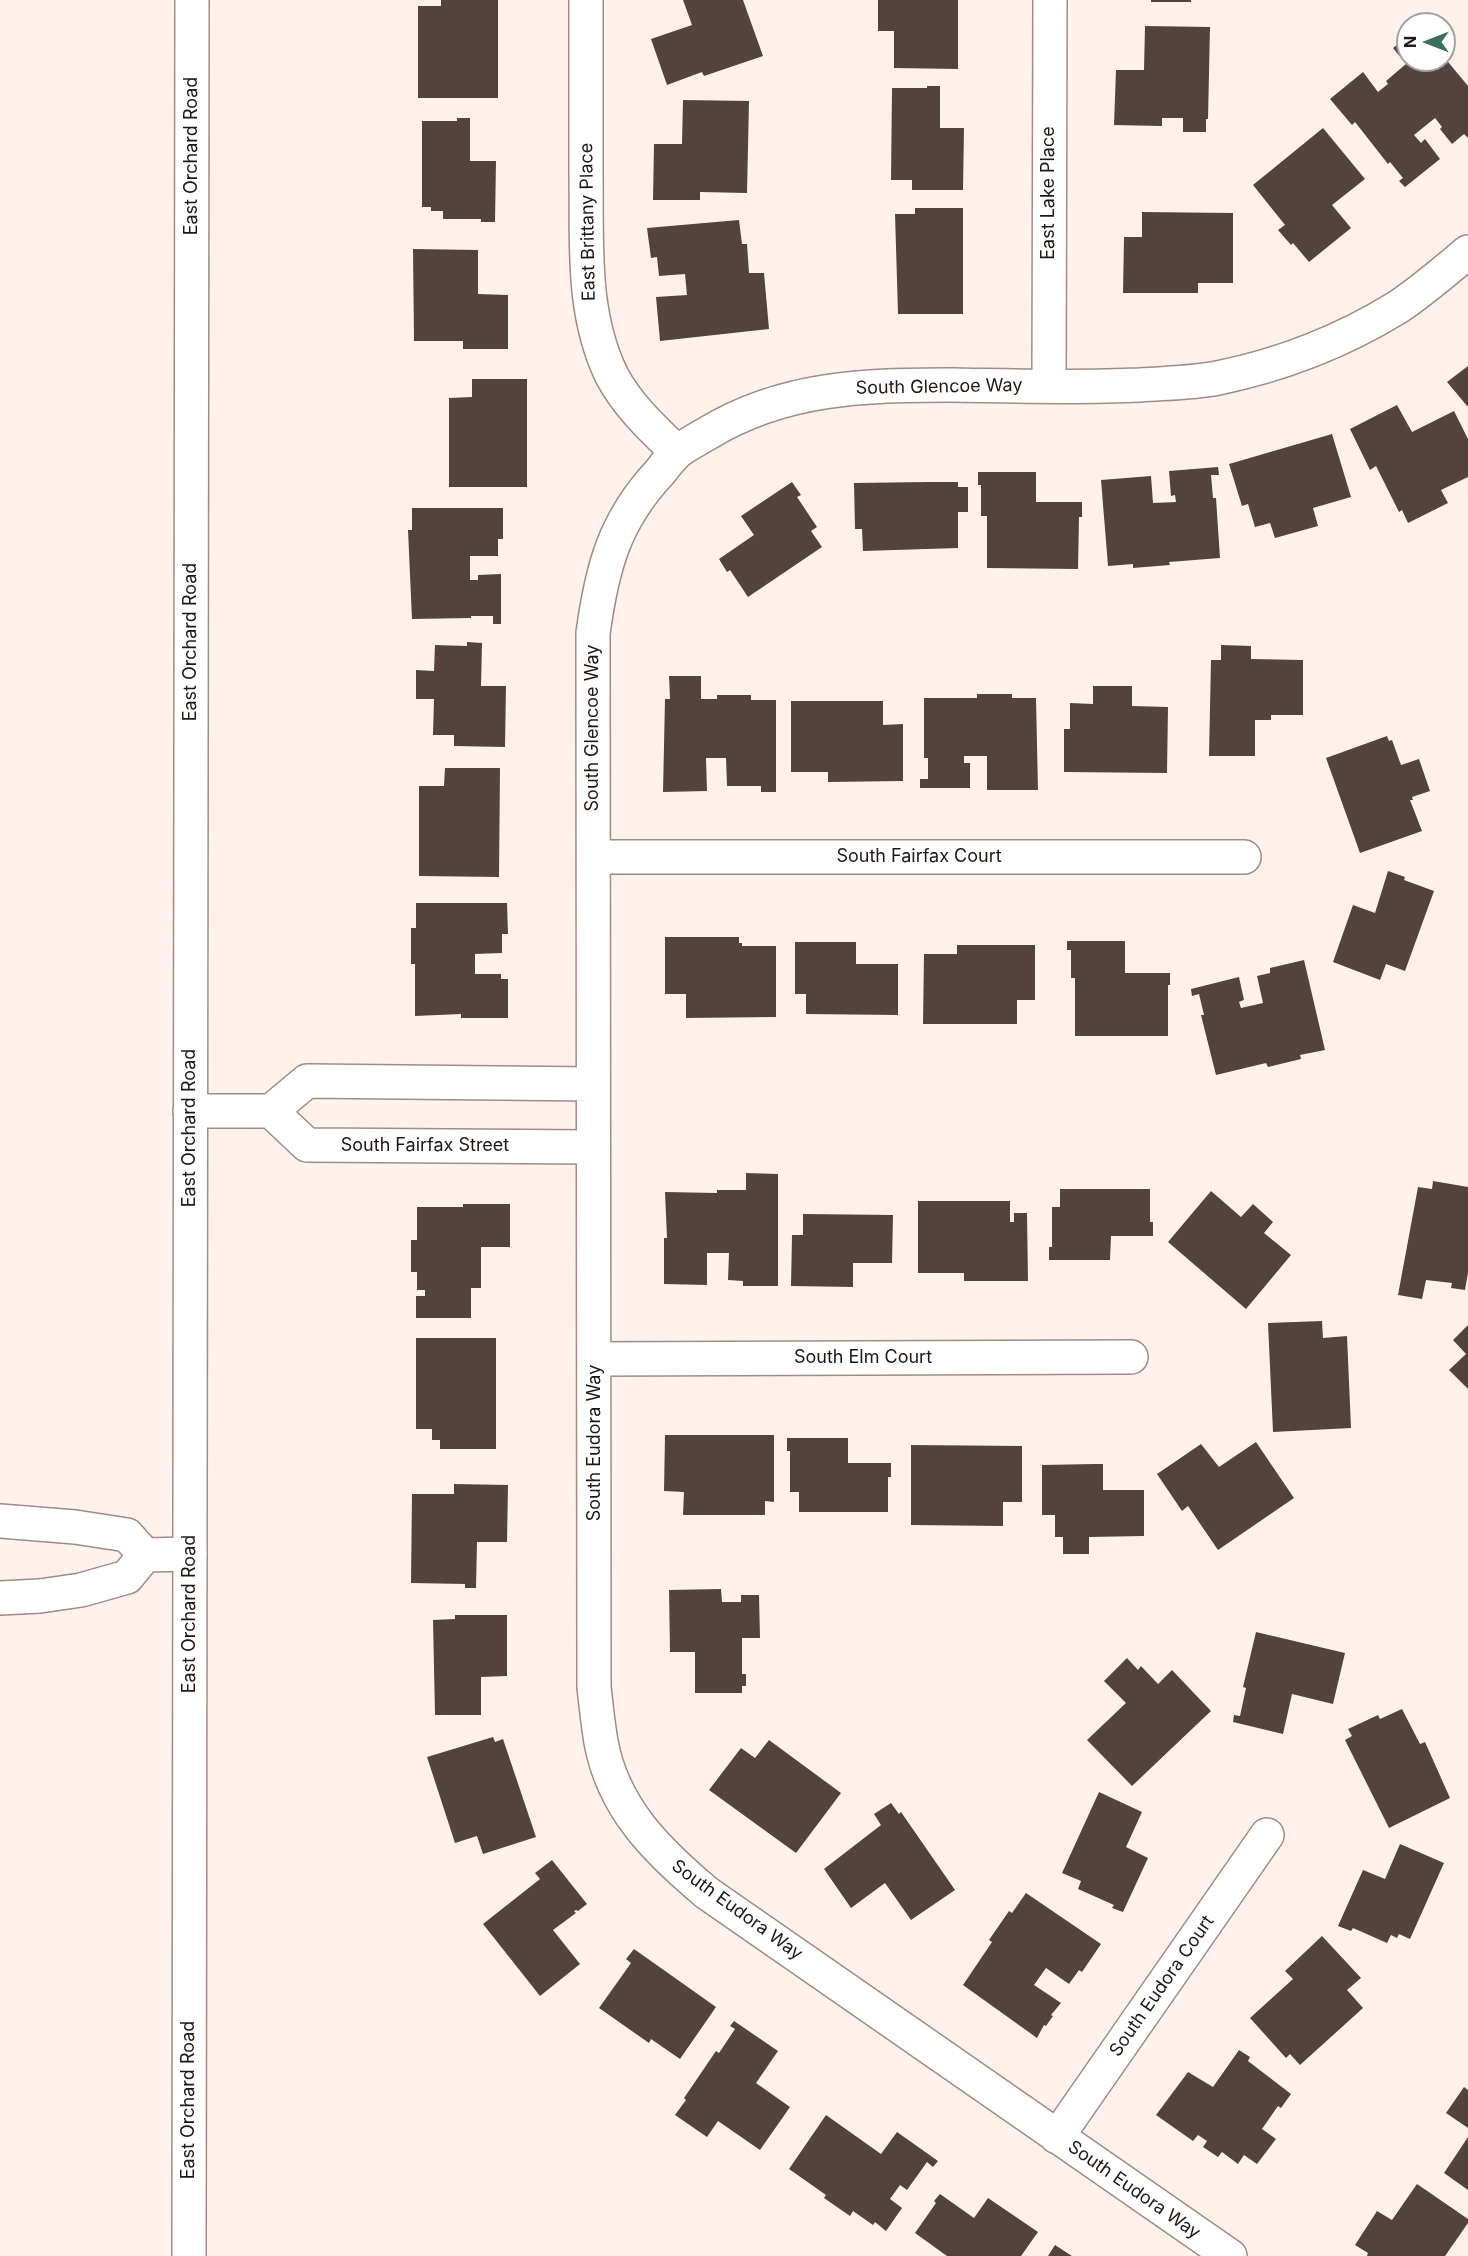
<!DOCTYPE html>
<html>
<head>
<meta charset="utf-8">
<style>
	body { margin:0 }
	#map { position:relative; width:1468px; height:2256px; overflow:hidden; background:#fff2ed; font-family:Inter,sans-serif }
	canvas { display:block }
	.north { position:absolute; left:1396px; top:12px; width:60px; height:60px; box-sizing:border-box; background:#fff; border:2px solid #a5a2a1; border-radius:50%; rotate:270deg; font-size:16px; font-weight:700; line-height:24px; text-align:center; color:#1e1714 }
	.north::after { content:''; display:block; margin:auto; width:21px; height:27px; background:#38725b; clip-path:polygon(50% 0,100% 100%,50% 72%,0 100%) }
</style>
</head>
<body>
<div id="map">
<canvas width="1468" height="2256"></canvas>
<div class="north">N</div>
</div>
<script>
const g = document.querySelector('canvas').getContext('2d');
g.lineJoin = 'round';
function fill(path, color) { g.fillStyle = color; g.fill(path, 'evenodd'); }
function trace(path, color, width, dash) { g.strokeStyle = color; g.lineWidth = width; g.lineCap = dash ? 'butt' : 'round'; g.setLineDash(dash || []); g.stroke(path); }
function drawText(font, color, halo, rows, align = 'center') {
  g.font = font + ' Inter,sans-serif'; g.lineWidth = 6; g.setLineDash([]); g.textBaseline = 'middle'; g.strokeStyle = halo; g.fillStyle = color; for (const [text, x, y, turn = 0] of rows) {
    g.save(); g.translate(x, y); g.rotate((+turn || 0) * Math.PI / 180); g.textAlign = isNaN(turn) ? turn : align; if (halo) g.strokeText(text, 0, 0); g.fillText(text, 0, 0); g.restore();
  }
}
fill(new Path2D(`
	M 441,0 L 498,0 L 498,98 L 418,98 L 418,6 L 441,6 Z
	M 683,0 L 743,0 L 763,56 L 704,76 L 702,72 L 667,85 L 651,39 L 692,25 Z
	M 878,0 L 958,0 L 958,69 L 894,68 L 894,31 L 878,31 Z
	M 1151,0 L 1191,0 L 1191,2 L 1151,2 Z
	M 1145,26 L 1210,27 L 1208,119 L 1206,119 L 1206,132 L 1183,132 L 1183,118 L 1162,118 L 1162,126 L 1114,125 L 1116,70 L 1144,70 Z
	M 1408,36 L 1408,60 L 1444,60 L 1444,57 L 1468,86 L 1468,138 L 1464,134 L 1452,144 L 1440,129 L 1442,127 L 1435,118 L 1414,135 L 1421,143 L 1425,139 L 1440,159 L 1405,187 L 1399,181 L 1403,178 L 1390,162 L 1388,164 L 1355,122 L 1352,125 L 1330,99 L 1363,72 L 1378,92 L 1388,84 L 1386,81 L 1406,64 L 1393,48 Z
	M 927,86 L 940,86 L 940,128 L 964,128 L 963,190 L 912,190 L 912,180 L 891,180 L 892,88 L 927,88 Z
	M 683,100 L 749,101 L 747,193 L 700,192 L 700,200 L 653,200 L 654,144 L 682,144 Z
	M 457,118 L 470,118 L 470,161 L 496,161 L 495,222 L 481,222 L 481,219 L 443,219 L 443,211 L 431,211 L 431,207 L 422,207 L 422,121 L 457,121 Z
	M 1323,128 L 1365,179 L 1332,205 L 1351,228 L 1309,262 L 1293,243 L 1291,245 L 1278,230 L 1285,225 L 1253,185 Z
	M 915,208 L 963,208 L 963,314 L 898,314 L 895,214 L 915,214 Z
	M 1142,212 L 1233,213 L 1233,283 L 1198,283 L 1198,293 L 1123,293 L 1124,237 L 1142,237 Z
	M 739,220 L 742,244 L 747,244 L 749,273 L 764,273 L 769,329 L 660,341 L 656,297 L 687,295 L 685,274 L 659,276 L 657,257 L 651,258 L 647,228 Z
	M 413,249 L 478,250 L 478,294 L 508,295 L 508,349 L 463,349 L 463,341 L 414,341 Z
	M 1468,366 L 1468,407 L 1447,382 Z
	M 472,379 L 527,379 L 527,487 L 449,487 L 449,398 L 472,397 Z
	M 1397,405 L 1412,432 L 1454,411 L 1468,439 L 1468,477 L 1441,490 L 1448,503 L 1408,523 L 1402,510 L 1399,512 L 1376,466 L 1370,470 L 1350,429 Z
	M 1332,434 L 1351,497 L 1313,508 L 1318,526 L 1275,538 L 1270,523 L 1255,527 L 1248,504 L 1242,506 L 1229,464 Z
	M 1218,467 L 1219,475 L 1211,475 L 1213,498 L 1216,498 L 1220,558 L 1169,562 L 1170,565 L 1133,568 L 1133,564 L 1108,566 L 1101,480 L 1151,476 L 1153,503 L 1176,502 L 1175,495 L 1171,496 L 1169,471 Z
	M 978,472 L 1036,472 L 1036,502 L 1082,502 L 1082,517 L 1079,517 L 1078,569 L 987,568 L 987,516 L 981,516 L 981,485 L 978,485 Z
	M 792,482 L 801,495 L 797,497 L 817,527 L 811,531 L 822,547 L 748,597 L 730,570 L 727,572 L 719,559 L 754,535 L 741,516 Z
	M 928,482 L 958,482 L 958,487 L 968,487 L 968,512 L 958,512 L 958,548 L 863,551 L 862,529 L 855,529 L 854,483 Z
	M 412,508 L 503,508 L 503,539 L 498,539 L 498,556 L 470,556 L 470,580 L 478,580 L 478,575 L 501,574 L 501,624 L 493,624 L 493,616 L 471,616 L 471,618 L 412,619 L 408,530 L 412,530 Z
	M 467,642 L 482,643 L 481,686 L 506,686 L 505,747 L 454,746 L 454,735 L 433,735 L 434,699 L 416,699 L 416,670 L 434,671 L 435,645 L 467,646 Z
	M 1221,645 L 1251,646 L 1251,659 L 1303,660 L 1303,715 L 1271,715 L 1271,720 L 1255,720 L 1255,756 L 1209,756 L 1211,660 L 1221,660 Z
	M 669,676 L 701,676 L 701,699 L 717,699 L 717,695 L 751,695 L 751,700 L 776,700 L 776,792 L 761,792 L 761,786 L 727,786 L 726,758 L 706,758 L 707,791 L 663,792 L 665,699 L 670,699 Z
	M 1093,686 L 1132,686 L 1132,706 L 1168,707 L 1167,773 L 1064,772 L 1064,729 L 1070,729 L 1070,703 L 1093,704 Z
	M 977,694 L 1012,694 L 1012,698 L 1036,698 L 1038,790 L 987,790 L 987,756 L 964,756 L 964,763 L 970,763 L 970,788 L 920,788 L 920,779 L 928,779 L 928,758 L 924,758 L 924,698 L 977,698 Z
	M 791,701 L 883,701 L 883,725 L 903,724 L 903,781 L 828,782 L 828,772 L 791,772 Z
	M 1387,736 L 1389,741 L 1392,740 L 1401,765 L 1419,759 L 1430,791 L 1412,797 L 1413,800 L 1410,800 L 1422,831 L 1360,853 L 1326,758 Z
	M 445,768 L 500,768 L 499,877 L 419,876 L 419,786 L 444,786 Z
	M 1388,871 L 1405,877 L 1404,880 L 1434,891 L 1405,971 L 1386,964 L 1380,980 L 1333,962 L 1353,905 L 1375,913 Z
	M 416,903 L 507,903 L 508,934 L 502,934 L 502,953 L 475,954 L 475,974 L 501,974 L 501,979 L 508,979 L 508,1018 L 461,1018 L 461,1014 L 415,1016 L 415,964 L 411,964 L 411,928 L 416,928 Z
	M 665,937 L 739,937 L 739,943 L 742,943 L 742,946 L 776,946 L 776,1017 L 686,1018 L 686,994 L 665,994 Z
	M 1067,941 L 1125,941 L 1125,973 L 1170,973 L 1170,985 L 1168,985 L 1168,1036 L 1075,1036 L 1075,978 L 1071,978 L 1071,950 L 1067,950 Z
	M 795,942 L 856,942 L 856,964 L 898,964 L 898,1015 L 806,1014 L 806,994 L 795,994 Z
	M 957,945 L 1035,945 L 1035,1000 L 1017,1000 L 1017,1024 L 923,1024 L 924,954 L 957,954 Z
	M 1304,960 L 1325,1050 L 1300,1055 L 1301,1059 L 1268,1067 L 1266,1063 L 1216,1075 L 1201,1015 L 1204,1015 L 1199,994 L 1192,996 L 1191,989 L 1239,977 L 1244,1000 L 1239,1002 L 1241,1008 L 1263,1003 L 1257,976 L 1270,973 L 1270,968 Z
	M 746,1173 L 778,1174 L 778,1286 L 743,1286 L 743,1281 L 728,1280 L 729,1253 L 707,1253 L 707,1285 L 664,1284 L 664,1238 L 667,1238 L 665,1192 L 717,1193 L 717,1190 L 746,1190 Z
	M 1433,1181 L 1468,1187 L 1468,1273 L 1465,1290 L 1451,1288 L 1452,1283 L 1426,1280 L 1422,1299 L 1398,1295 L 1418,1187 L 1432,1189 Z
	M 1060,1189 L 1150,1189 L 1150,1222 L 1153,1222 L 1153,1236 L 1111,1236 L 1110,1260 L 1049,1260 L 1049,1247 L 1052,1247 L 1052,1207 L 1060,1207 Z
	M 1211,1191 L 1241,1217 L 1253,1204 L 1273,1222 L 1264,1233 L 1291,1255 L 1246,1309 L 1168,1242 Z
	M 918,1201 L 1010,1201 L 1010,1222 L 1014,1222 L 1014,1213 L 1027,1213 L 1028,1281 L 964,1281 L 964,1273 L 918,1273 Z
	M 463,1204 L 510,1204 L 510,1247 L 481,1247 L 481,1288 L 471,1288 L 471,1318 L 416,1318 L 416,1296 L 425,1296 L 425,1290 L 417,1290 L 417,1272 L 411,1272 L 411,1240 L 417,1240 L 417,1207 L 463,1207 Z
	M 803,1214 L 893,1215 L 892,1263 L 853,1263 L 853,1287 L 791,1286 L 792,1235 L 803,1235 Z
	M 1322,1321 L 1323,1338 L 1347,1336 L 1351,1428 L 1273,1432 L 1268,1323 Z
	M 1468,1325 L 1468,1389 L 1449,1370 L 1466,1354 L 1453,1340 Z
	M 416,1338 L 496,1338 L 496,1449 L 440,1449 L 440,1440 L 432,1440 L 432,1429 L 416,1429 Z
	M 665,1435 L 774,1435 L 774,1502 L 765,1501 L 765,1515 L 683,1515 L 684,1492 L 664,1491 Z
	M 787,1438 L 848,1438 L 848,1463 L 891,1463 L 891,1477 L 888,1477 L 888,1512 L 799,1512 L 799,1492 L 790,1492 L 790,1451 L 787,1451 Z
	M 1256,1442 L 1294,1498 L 1218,1550 L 1188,1506 L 1182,1511 L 1157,1474 L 1201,1444 L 1219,1467 Z
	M 911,1445 L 1022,1446 L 1022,1502 L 1003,1502 L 1003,1526 L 911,1525 Z
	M 1094,1464 L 1103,1464 L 1103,1490 L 1144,1490 L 1144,1536 L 1089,1537 L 1089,1554 L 1063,1554 L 1063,1537 L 1055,1537 L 1055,1515 L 1042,1515 L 1042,1465 Z
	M 454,1484 L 508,1485 L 507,1542 L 477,1542 L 476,1588 L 465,1588 L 465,1584 L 411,1583 L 412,1494 L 454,1494 Z
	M 721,1589 L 722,1602 L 741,1602 L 741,1595 L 759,1595 L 760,1638 L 742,1638 L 742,1674 L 746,1674 L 746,1686 L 742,1686 L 742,1693 L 695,1693 L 695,1652 L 670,1652 L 669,1590 Z
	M 455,1615 L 507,1615 L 507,1676 L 481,1677 L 481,1715 L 435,1715 L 433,1620 L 455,1619 Z
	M 1256,1632 L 1345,1653 L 1333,1704 L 1292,1694 L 1283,1734 L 1233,1722 L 1234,1715 L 1240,1716 L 1246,1688 L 1243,1687 Z
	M 1127,1658 L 1138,1670 L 1141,1666 L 1158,1684 L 1172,1670 L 1211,1711 L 1132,1786 L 1087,1740 L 1126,1703 L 1104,1681 Z
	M 1402,1709 L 1420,1744 L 1425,1742 L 1450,1798 L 1389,1828 L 1345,1740 L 1352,1736 L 1348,1729 L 1378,1715 L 1380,1719 Z
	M 493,1737 L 495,1742 L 503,1739 L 536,1837 L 483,1854 L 477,1836 L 455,1843 L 427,1757 Z
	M 769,1740 L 841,1793 L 796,1853 L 709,1790 L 741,1748 L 755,1758 Z
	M 1099,1792 L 1142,1812 L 1126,1847 L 1148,1858 L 1123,1912 L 1112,1908 L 1114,1905 L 1078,1889 L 1081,1881 L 1062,1873 Z
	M 891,1803 L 899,1814 L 901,1812 L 955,1890 L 911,1920 L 885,1883 L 851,1908 L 824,1869 L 881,1825 L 874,1814 Z
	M 1400,1844 L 1444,1863 L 1410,1939 L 1399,1934 L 1397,1938 L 1391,1935 L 1387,1943 L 1353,1928 L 1351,1931 L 1338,1926 L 1363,1870 L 1385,1879 Z
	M 552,1860 L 587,1904 L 578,1911 L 576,1910 L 574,1911 L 576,1913 L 553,1930 L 580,1964 L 540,1996 L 483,1924 L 540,1879 L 535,1873 Z
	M 1026,1893 L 1101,1944 L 1082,1972 L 1079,1970 L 1069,1984 L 1046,1968 L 1034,1985 L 1061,2003 L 1051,2015 L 1053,2016 L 1046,2026 L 1044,2025 L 1037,2038 L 963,1985 L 992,1942 L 989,1940 L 1009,1911 L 1012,1913 Z
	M 1322,1936 L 1361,1978 L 1347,1990 L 1363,2008 L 1300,2065 L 1290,2054 L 1286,2058 L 1250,2018 L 1293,1979 L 1285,1971 Z
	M 634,1949 L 716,2007 L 680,2059 L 651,2039 L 649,2043 L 599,2008 L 631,1963 L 626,1959 Z
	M 734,2021 L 778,2051 L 756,2083 L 790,2107 L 760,2150 L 718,2121 L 707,2137 L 675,2115 L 686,2100 L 684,2098 L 716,2051 L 719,2053 L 735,2029 L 730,2026 Z
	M 1239,2050 L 1250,2057 L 1248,2061 L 1291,2094 L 1281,2108 L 1278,2106 L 1262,2129 L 1276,2139 L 1257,2164 L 1244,2155 L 1238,2164 L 1222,2152 L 1218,2157 L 1203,2147 L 1207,2141 L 1198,2135 L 1193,2141 L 1156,2115 L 1188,2072 L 1213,2087 Z
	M 1464,2087 L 1468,2090 L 1468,2128 L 1446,2113 Z
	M 826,2115 L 881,2154 L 897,2132 L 938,2161 L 933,2167 L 927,2162 L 907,2190 L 900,2185 L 890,2199 L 902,2208 L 886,2231 L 875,2222 L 873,2225 L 853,2211 L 850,2216 L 824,2198 L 826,2195 L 789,2169 Z
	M 1468,2137 L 1468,2190 L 1444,2173 Z
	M 1417,2184 L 1468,2219 L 1468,2223 L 1445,2256 L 1367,2256 L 1368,2253 L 1355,2245 L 1377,2211 L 1392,2220 Z
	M 940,2194 L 974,2218 L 988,2198 L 1038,2232 L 1021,2256 L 947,2256 L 915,2233 L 936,2203 L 934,2201 Z
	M 1055,2245 L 1072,2256 L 1048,2256 Z`), '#54423f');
const street = new Path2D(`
	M 586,0 C 586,58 586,116 586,174 C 587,242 581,313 612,376 C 628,406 653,429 677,452
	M 1049,386 L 1050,0
	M 594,857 L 1244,857
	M 190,1111 L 271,1111 L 307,1081 L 593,1084
	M 271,1111 L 307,1145 L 593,1147
	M 595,1359 L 1131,1357
	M 0,1521 L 75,1527 L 127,1535 L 145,1555 L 190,1554
	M 0,1598 L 40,1596 L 81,1590 L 127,1577 L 145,1555
	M 1057,2137 L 1267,1835
	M 1230,2256 L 707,1893 C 657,1851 613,1808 601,1742 C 598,1724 596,1705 594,1687 L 593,633 C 602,568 614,521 660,472 C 665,465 671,458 677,452 C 686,445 698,439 708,433 C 784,387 865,385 951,385 C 1014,386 1077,388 1140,385 C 1166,383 1193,383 1218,378 C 1281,365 1343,341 1398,307 C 1422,291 1445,271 1468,252`);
const secondary = new Path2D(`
	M 189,2256 L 192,0`);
trace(street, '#9f8c84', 36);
trace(secondary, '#9f8c84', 36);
trace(street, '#fff', 33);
trace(secondary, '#fff', 33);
drawText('18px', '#1e1714', '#fff', [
	["East Orchard Road",192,156,-90],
	["East Lake Place",1049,193,-90],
	["East Brittany Place",588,222,-91],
	["South Glencoe Way",939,387,-1],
	["East Orchard Road",191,642,-90],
	["South Glencoe Way",593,728,-90],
	["South Fairfax Court",919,857],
	["East Orchard Road",190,1128,-90],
	["South Fairfax Street",425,1146],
	["South Elm Court",863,1358],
	["South Eudora Way",595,1443,-90],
	["East Orchard Road",190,1614,-90],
	["South Eudora Way",737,1910,36],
	["South Eudora Court",1162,1986,-55],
	["East Orchard Road",189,2100,-90],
	["South Eudora Way",1134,2190,35]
]);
</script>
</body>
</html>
